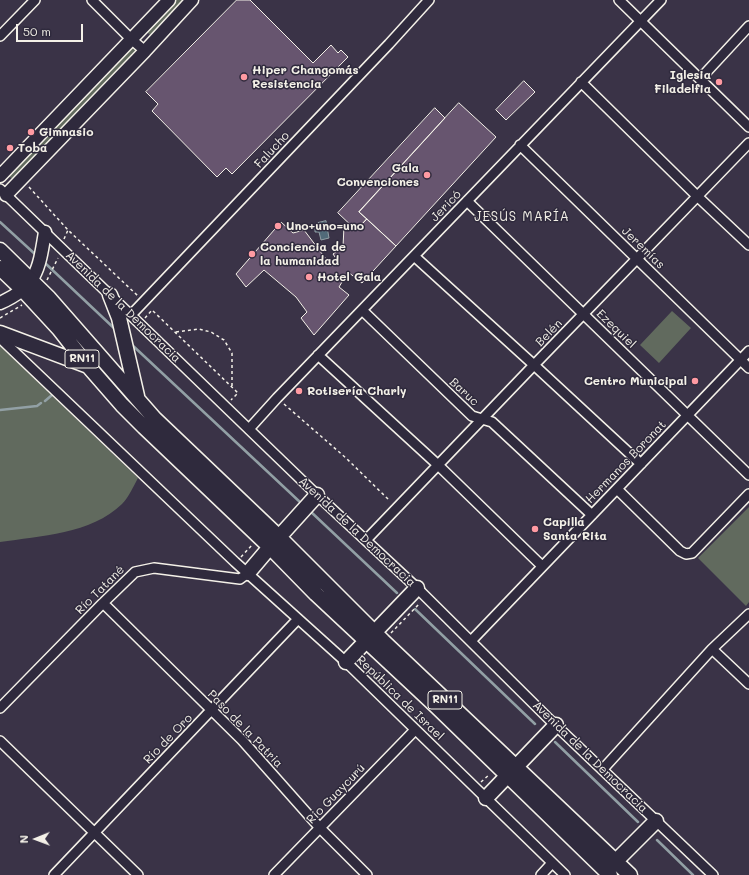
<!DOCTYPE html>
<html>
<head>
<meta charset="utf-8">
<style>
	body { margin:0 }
	#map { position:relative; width:749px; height:875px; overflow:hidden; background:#3a3347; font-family:Mali,sans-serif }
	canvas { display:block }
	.north { position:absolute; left:16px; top:819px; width:40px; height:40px; -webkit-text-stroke:3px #2f2a3d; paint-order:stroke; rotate:269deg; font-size:11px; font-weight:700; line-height:16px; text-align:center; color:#f4f1e8 }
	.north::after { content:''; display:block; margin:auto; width:14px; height:18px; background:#f4f1e8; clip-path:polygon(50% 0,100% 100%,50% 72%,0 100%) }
	.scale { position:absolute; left:16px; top:24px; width:67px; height:18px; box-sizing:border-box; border:2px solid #f4f1e8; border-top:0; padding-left:5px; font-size:12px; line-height:14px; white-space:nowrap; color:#f4f1e8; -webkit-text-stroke:3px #2f2a3d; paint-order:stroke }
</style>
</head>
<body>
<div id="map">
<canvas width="749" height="875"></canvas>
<div class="north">N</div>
<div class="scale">50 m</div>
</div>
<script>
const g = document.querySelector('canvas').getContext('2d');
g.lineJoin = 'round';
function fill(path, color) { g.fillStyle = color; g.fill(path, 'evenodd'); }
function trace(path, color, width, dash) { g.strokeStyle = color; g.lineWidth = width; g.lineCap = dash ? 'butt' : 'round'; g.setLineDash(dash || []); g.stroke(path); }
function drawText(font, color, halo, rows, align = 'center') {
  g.font = font + ' Mali,sans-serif'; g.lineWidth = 3; g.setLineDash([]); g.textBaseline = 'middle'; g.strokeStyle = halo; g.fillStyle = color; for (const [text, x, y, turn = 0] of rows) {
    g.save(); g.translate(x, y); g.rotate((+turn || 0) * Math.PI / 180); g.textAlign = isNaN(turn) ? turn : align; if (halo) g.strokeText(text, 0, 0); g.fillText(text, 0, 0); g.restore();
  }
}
fill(new Path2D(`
	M 176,0 L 184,0 L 150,35 L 146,31 Z
	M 132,47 L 137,51 L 12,179 L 8,175 Z
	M 672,311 L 691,328 L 659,363 L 640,345 Z
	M 0,346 L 138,478 C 133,487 129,497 122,504 C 91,534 40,536 0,542 Z
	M 749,507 L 749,602 L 746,606 L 698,558 Z`), '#616a5e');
const water = new Path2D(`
	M 326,221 L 329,238 L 321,240 L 319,232 L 315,232 L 315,228 L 318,227 L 318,223 Z`);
fill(water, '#516a79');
trace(water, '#92a0a5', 1);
trace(new Path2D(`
	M 0,222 L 36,255
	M 45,263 L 116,330
	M 130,343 L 301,503
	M 45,401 L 52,395
	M 0,410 L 37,406 L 41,403
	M 310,511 L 397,593
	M 415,609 L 535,724
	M 555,742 L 638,822
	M 657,840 L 693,875`), '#92a0a5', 2.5);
const building = new Path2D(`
	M 237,0 L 250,0 L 313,63 L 331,45 L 338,53 L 341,50 L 348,57 L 232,174 L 226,168 L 217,177 L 152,111 L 158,104 L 146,92 Z
	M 524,81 L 535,92 L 506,120 L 496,110 Z
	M 459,103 L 496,137 L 396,246 L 359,212 Z
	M 435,108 L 445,118 L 359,212 L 367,219 L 356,230 L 338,213 Z
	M 367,219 L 396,246 L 362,283 L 348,272 L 339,287 L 349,295 L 314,335 L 301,318 L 307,312 L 296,297 L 264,270 L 246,287 L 236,274 L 281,222 L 293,233 L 304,230 L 329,263 L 337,260 L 333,254 L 343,247 L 344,226 L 356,230 Z`);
fill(building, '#67556f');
trace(building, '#f4f1e8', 1);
const minor = new Path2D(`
	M 92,0 L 131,39 L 145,51
	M 619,0 L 749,127
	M 0,36 L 35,0
	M 700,79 L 749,26
	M 581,82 L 697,196 L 749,245
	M 520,145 L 749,368
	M 0,189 L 317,495 L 417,588 L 548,718 L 713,875
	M 467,201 L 749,475
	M 414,256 L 534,365 L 641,464
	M 362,310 L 472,416 L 492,422 L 592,515
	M 131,315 L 389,44 L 429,0
	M 0,338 L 235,562 L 346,662 L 565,875
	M 318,355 L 438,465 L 542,566
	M 249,429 L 277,398 L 661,0
	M 617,489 L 680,551 L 686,554 L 692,553 L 749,494
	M 366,540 L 534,365 L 749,143
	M 103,603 L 242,740 L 320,828 L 367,875
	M 471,641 L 749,351
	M 712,649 L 749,684
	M 0,708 L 103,603 L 135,572 L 154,568 L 240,579 L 248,573
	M 0,741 L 138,875
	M 603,769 L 712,649 L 749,614
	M 54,875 L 298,619
	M 274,875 L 415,730
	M 541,875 L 552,863`);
const major = new Path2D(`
	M 0,176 L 169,0
	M 6,195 L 145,51 L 192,0
	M 0,303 C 37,287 39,269 45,232`);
const highway = new Path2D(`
	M 0,250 L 49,298 L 155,419 L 279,537 L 383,641 L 630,875
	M 0,268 L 23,290 L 59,329 L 88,366 L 122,405 L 144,427 L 270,547 L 316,594 L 437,707 L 610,875
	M 110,295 L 119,318 L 137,396
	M 0,333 L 88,366
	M 248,573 L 270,547 L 317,495
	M 346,662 L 417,588
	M 486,798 L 556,725
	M 609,868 L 656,821`);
trace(minor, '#f4f1e8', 12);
trace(major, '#f4f1e8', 15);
trace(highway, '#f4f1e8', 17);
trace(new Path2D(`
	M 29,187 L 68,230 L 138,296
	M 64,239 L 68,230
	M 47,280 L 58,258
	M 0,318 L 22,305
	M 145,318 L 152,310 L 238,393 L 231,400
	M 176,332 L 199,329 L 211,332 L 224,340 L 232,353 L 232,387
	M 284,404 L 346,458 L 390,501
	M 241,557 L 252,545
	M 391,633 L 420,603
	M 481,782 L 490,774`), '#f4f1e8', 1.5, [3, 3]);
trace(minor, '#2f2a3d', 9);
trace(major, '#2f2a3d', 12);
trace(highway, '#2f2a3d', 14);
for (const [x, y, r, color] of [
	[244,77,4,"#ff9aa2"],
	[719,82,4,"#ff9aa2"],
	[31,132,4,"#ff9aa2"],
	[10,148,4,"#ff9aa2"],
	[427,175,4,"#ff9aa2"],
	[278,226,4,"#ff9aa2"],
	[252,254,4,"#ff9aa2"],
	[309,277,4,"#ff9aa2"],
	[695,381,4,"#ff9aa2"],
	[299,391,4,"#ff9aa2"],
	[535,529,4,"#ff9aa2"]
]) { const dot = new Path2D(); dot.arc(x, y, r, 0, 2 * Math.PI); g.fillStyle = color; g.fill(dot); trace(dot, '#2f2a3d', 1.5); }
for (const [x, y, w] of [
	[82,359,34],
	[445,700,34]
]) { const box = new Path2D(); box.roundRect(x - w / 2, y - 9, w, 18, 3); g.fillStyle = '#2f2a3d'; g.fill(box); trace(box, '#f4f1e8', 1); }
drawText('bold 11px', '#f4f1e8', null, [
	["RN11",82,359],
	["RN11",445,700]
]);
drawText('bold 12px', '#f4f1e8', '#2f2a3d', [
	["Hiper Changomás",252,70],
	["Resistencia",252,84],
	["Iglesia",711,75,"right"],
	["Filadelfia",711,89,"right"],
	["Gimnasio",39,132],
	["Toba",18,148],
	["Gala",419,168,"right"],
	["Convenciones",419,182,"right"],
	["Uno+uno=uno",286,226],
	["Conciencia de",260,247],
	["la humanidad",260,261],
	["Hotel Gala",317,277],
	["Centro Municipal",687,381,"right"],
	["Rotisería Charly",307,391],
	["Capilla",543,522],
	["Santa Rita",543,536]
], 'left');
drawText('12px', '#f4f1e8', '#2f2a3d', [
	["Falucho",272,150,-47],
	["Jericó",446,206,-46],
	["Jeremías",643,248,44],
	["Avenida de la Democracia",123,307,44],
	["Ezequiel",616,329,44],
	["Belén",549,333,-46],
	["Baruc",464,392,43],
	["Hermanos Boronat",626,462,-46],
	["Avenida de la Democracia",357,532,43],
	["Río Tatané",100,590,-45],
	["República de Israel",400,698,44],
	["Paso de la Patria",245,729,46],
	["Río de Oro",168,739,-46],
	["Avenida de la Democracia",590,757,44],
	["Río Guaycurú",336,794,-46]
]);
g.letterSpacing = '1px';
drawText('13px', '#f4f1e8', '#2f2a3d', [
	["JESÚS MARÍA",522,217]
]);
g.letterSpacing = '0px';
</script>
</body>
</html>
